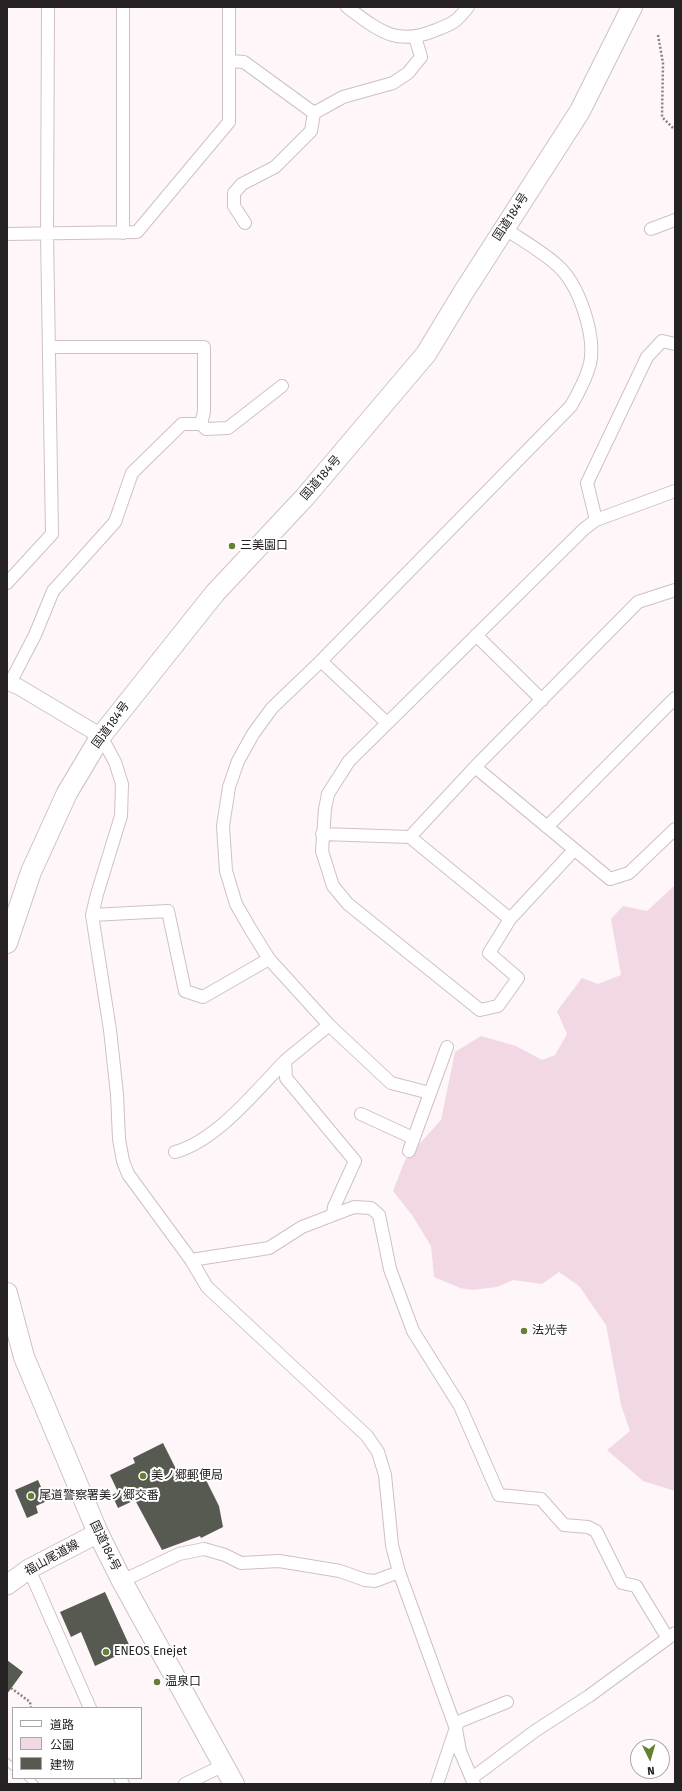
<!DOCTYPE html>
<html>
<head>
<meta charset="utf-8">
<style>
	body { margin:0 }
	#map { position:relative; width:682px; height:1791px; overflow:hidden; background:#fef6f9; font-family:"Fira Sans","Noto Sans JP",sans-serif }
	canvas { display:block }
	.frame { position:absolute; inset:0; border:8px solid #262224; pointer-events:none }
	.legend { position:absolute; left:12px; top:1707px; width:130px; height:72px; box-sizing:border-box; background:#fff; border:1px solid #a8a7a7; margin:0; padding:5px 7px; list-style:none; font-size:12px; color:#262224 }
	.legend li { display:flex; align-items:center; gap:8px; height:20px }
	.legend b { width:20px; border:1px solid #a8a7a7 }
	.north { position:absolute; left:630px; top:1739px; width:40px; height:40px; box-sizing:border-box; background:#fff; border:1px solid #a8a7a7; border-radius:50%; rotate:175deg; font-size:11px; font-weight:700; line-height:16px; text-align:center; color:#262224 }
	.north::after { content:''; display:block; margin:auto; width:14px; height:18px; background:#657f33; clip-path:polygon(50% 0,100% 100%,50% 72%,0 100%) }
</style>
</head>
<body>
<div id="map">
<canvas width="682" height="1791"></canvas>
<div class="frame"></div>
<ul class="legend">
<li><b style="height:5px;background:#fff"></b>道路</li>
<li><b style="height:11px;background:#f2d8e4"></b>公園</li>
<li><b style="height:11px;background:#565a50"></b>建物</li>
</ul>
<div class="north">N</div>
</div>
<script>
const g = document.querySelector('canvas').getContext('2d');
g.lineJoin = 'round';
function fill(path, color) { g.fillStyle = color; g.fill(path, 'evenodd'); }
function trace(path, color, width, dash) { g.strokeStyle = color; g.lineWidth = width; g.lineCap = dash ? 'butt' : 'round'; g.setLineDash(dash || []); g.stroke(path); }
function drawText(font, color, halo, rows, align = 'center') {
  g.font = font + ' "Fira Sans","Noto Sans JP",sans-serif'; g.lineWidth = 4; g.setLineDash([]); g.textBaseline = 'middle'; g.strokeStyle = halo; g.fillStyle = color; for (const [text, x, y, turn = 0] of rows) {
    g.save(); g.translate(x, y); g.rotate((+turn || 0) * Math.PI / 180); g.textAlign = isNaN(turn) ? turn : align; if (halo) g.strokeText(text, 0, 0); g.fillText(text, 0, 0); g.restore();
  }
}
fill(new Path2D(`
	M 675,885 L 675,1491 L 643,1481 L 607,1450 L 630,1431 L 621,1405 L 606,1325 L 579,1286 L 559,1272 L 542,1284 L 513,1280 L 497,1287 L 472,1290 L 460,1288 L 434,1277 L 431,1246 L 412,1215 L 393,1191 L 405,1160 L 441,1120 L 455,1052 L 481,1036 L 516,1046 L 542,1060 L 555,1055 L 567,1034 L 557,1011 L 582,978 L 598,984 L 621,975 L 611,919 L 623,906 L 647,911 Z`), '#f2d8e4');
fill(new Path2D(`
	M 163,1443 L 182,1481 L 202,1472 L 219,1506 L 223,1527 L 201,1538 L 200,1536 L 162,1550 L 135,1500 L 118,1508 L 112,1495 L 118,1492 L 110,1475 L 135,1463 L 133,1458 Z
	M 38,1480 L 47,1501 L 36,1506 L 38,1513 L 27,1518 L 15,1490 Z
	M 105,1592 L 131,1649 L 95,1666 L 81,1632 L 71,1637 L 60,1612 Z
	M 7,1660 L 23,1672 L 7,1694 Z`), '#565a50');
const service = new Path2D(`
	M 7,1762 L 13,1767
	M 28,1778 L 35,1784`);
const minor = new Path2D(`
	M 123,7 L 123,233
	M 347,7 C 378,30 396,47 436,30 C 454,23 456,22 468,7
	M 230,61 L 244,62 L 314,113 L 343,97 L 393,83 L 408,73 L 421,57 L 415,37
	M 245,223 L 234,206 L 234,193 L 242,184 L 275,167 L 311,131 L 314,113
	M 651,229 L 675,220
	M 7,234 L 137,232 L 229,122 L 229,7
	M 201,424 L 206,429 L 228,428 L 282,386
	M 596,520 L 587,483 L 647,357 L 662,341 L 675,344
	M 7,583 L 52,534 L 47,234 L 48,7
	M 476,635 L 542,700
	M 321,661 L 387,723
	M 10,683 L 35,635 L 53,591 L 115,522 L 132,473 L 182,424 L 201,424 L 204,412 L 204,347 L 49,347
	M 101,736 L 115,762 L 122,784 L 121,816 L 97,894 L 92,915 L 110,1030 L 117,1094 L 119,1139 L 123,1161 L 128,1174 L 191,1260 L 207,1287 L 367,1436 L 378,1452 L 385,1475 L 392,1545 L 399,1572 L 456,1729 L 460,1751 L 474,1784
	M 475,767 L 610,879 L 629,873 L 675,829
	M 547,827 L 675,698
	M 322,834 L 410,837 L 475,767 L 638,602 L 675,590
	M 410,837 L 510,919
	M 574,850 L 510,919 L 489,953 L 518,978 L 498,1006 L 480,1010 L 348,904 L 333,886 L 322,851 L 325,809 L 328,794 L 349,761 L 584,529 L 596,520 L 675,491
	M 92,915 L 168,911 L 185,991 L 203,997 L 269,959
	M 329,1025 L 285,1061 L 286,1078 L 355,1161 L 334,1207 L 333,1215
	M 430,1093 L 391,1083 L 329,1025 L 269,959 L 251,930 L 236,904 L 226,871 L 223,826 L 229,787 L 238,761 L 253,734 L 272,708 L 321,661 L 571,406 C 579,392 586,379 590,364 C 596,335 579,284 557,265 C 543,252 520,239 504,228
	M 361,1114 L 413,1138
	M 409,1151 L 447,1047
	M 175,1152 C 216,1141 255,1092 285,1061
	M 191,1260 L 269,1248 L 302,1227 L 354,1207 L 371,1208 L 379,1215 L 390,1269 L 413,1331 L 460,1406 L 499,1495 L 541,1499 L 564,1525 L 588,1527 L 596,1531 L 622,1583 L 636,1586 L 667,1637
	M 29,1569 L 90,1708
	M 122,1581 L 179,1554 L 204,1549 L 225,1555 L 241,1563 L 279,1561 L 340,1571 L 365,1580 L 375,1581 L 399,1572
	M 120,1778 L 123,1784
	M 472,1778 L 535,1731 L 589,1696 L 675,1633
	M 185,1784 L 224,1765
	M 437,1784 L 458,1722 L 507,1702`);
const tertiary = new Path2D(`
	M 7,682 L 19,687 L 101,736`);
const primary = new Path2D(`
	M 7,1585 L 29,1569 L 98,1533`);
const trunk = new Path2D(`
	M 7,943 L 31,872 L 67,793 L 101,736 L 215,593 L 305,497 L 426,354 L 463,293 L 580,111 L 632,7
	M 7,1293 L 24,1357 L 98,1533 L 122,1581 L 234,1784`);
trace(service, '#cec1c6', 8);
trace(minor, '#cec1c6', 14);
trace(tertiary, '#cec1c6', 17);
trace(primary, '#cec1c6', 21);
trace(trunk, '#cec1c6', 22);
trace(new Path2D(`
	M 658,35 L 663,63 L 662,117 L 675,130
	M 11,1688 L 30,1702 L 31,1708`), '#888285', 2.5, [2, 2]);
trace(service, '#fff', 6);
trace(minor, '#fff', 12);
trace(tertiary, '#fff', 15);
trace(primary, '#fff', 19);
trace(trunk, '#fff', 20);
for (const [x, y, r, color] of [
	[232,546,4,"#657f33"],
	[524,1331,4,"#657f33"],
	[143,1476,4,"#657f33"],
	[31,1496,4,"#657f33"],
	[106,1652,4,"#657f33"],
	[157,1682,4,"#657f33"]
]) { const dot = new Path2D(); dot.arc(x, y, r, 0, 2 * Math.PI); g.fillStyle = color; g.fill(dot); trace(dot, '#fff', 1.5); }
drawText('12px', '#262224', '#fff', [
	["国道184号",511,217,-57],
	["国道184号",321,478,-49],
	["国道184号",111,725,-54],
	["国道184号",105,1546,64],
	["福山尾道線",52,1558,-29]
]);
drawText('12px', '#262224', '#fff', [
	["三美園口",240,546],
	["法光寺",532,1331],
	["美ノ郷郵便局",151,1476],
	["尾道警察署美ノ郷交番",39,1496],
	["ENEOS Enejet",114,1652],
	["温泉口",165,1682]
], 'left');
</script>
</body>
</html>
